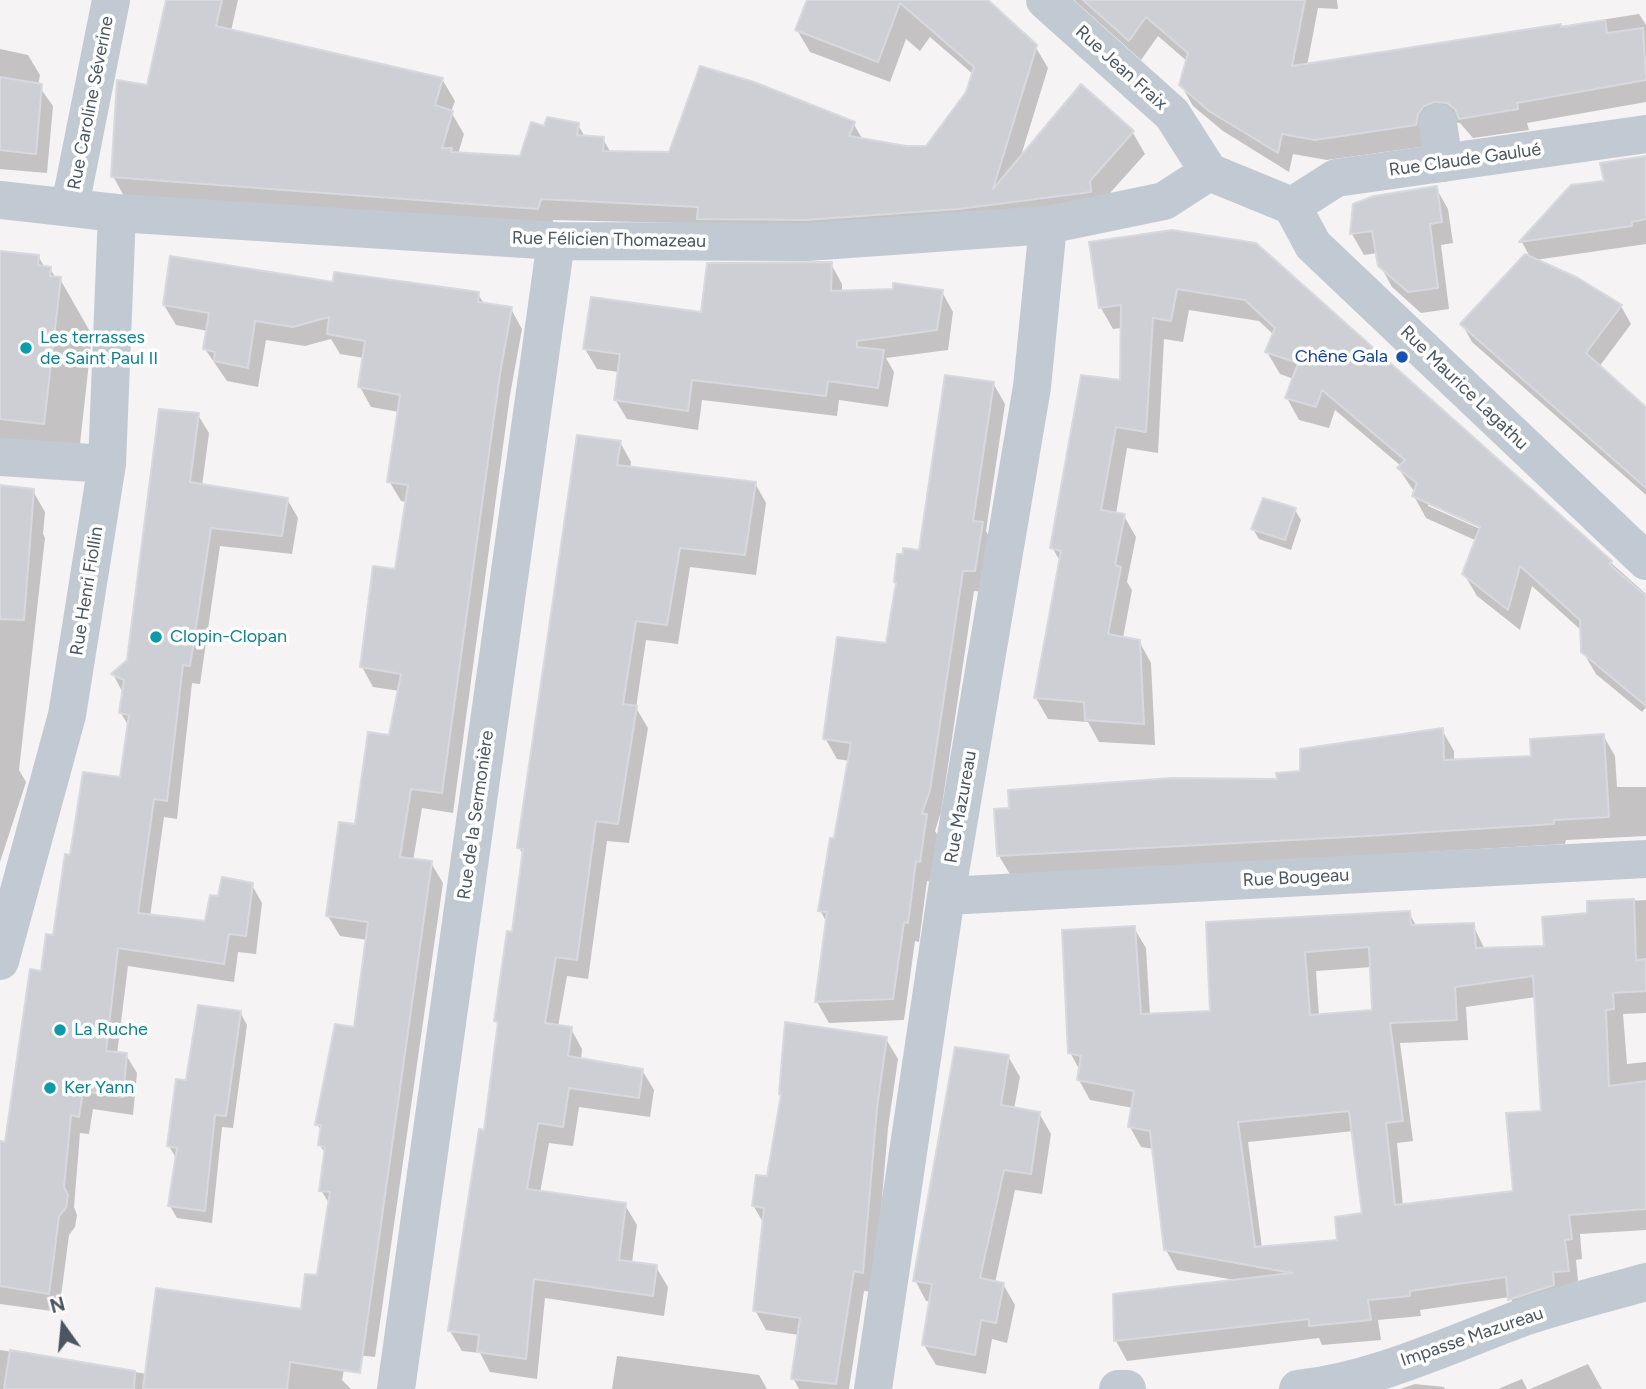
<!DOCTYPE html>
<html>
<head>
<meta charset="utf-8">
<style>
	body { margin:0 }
	#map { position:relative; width:1646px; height:1389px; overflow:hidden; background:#f5f3f3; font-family:Figtree,sans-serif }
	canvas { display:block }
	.north { position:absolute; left:28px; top:1291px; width:70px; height:70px; -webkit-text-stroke:5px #fff; paint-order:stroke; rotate:345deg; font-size:19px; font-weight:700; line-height:28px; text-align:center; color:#4a5661 }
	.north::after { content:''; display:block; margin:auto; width:24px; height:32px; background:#4a5661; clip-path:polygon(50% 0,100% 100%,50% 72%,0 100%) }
</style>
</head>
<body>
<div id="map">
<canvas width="1646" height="1389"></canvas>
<div class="north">N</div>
</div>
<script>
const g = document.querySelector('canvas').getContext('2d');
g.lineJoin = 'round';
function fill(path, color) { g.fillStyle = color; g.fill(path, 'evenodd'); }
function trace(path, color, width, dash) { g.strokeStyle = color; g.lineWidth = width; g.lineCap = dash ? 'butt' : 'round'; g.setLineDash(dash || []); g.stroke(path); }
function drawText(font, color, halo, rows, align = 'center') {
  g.font = font + ' Figtree,sans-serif'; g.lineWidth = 7; g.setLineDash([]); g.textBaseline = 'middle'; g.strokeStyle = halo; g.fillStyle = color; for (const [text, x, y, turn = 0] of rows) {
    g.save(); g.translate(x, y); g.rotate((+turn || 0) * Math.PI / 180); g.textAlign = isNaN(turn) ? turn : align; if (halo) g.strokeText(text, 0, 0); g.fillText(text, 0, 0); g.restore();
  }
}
fill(new Path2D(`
	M 167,0 L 238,0 L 231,31 L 442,79 L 455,101 L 451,112 L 464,134 L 458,154 L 521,158 L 545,129 L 578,125 L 585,137 L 603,139 L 611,153 L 670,154 L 853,123 L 863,140 L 906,147 L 927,147 L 968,92 L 974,75 L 930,37 L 920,51 L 906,39 L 890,82 L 810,52 L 797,30 L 808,0 L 965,0 L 1035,46 L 1048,68 L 1020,159 L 1133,133 L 1145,154 L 1101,203 L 971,230 L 553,220 L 550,230 L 125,198 L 113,176 L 148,87 Z
	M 1074,0 L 1337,0 L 1338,9 L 1318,8 L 1307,66 L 1639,14 L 1646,25 L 1646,102 L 1527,123 L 1529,130 L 1473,138 L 1460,123 L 1446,121 L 1427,146 L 1327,160 L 1293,154 L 1289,172 L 1223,131 L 1193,106 L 1181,85 L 1188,62 L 1158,36 L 1141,60 Z
	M 0,49 L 28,55 L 40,75 L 38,85 L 53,106 L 47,173 L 0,169 Z
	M 1646,157 L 1646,244 L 1535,260 L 1621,306 L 1631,324 L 1599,367 L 1646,409 L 1646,495 L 1472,342 L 1462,324 L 1531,259 L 1522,242 L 1572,186 L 1606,182 Z
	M 1436,188 L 1448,209 L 1453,243 L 1441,245 L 1449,309 L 1421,313 L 1392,287 L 1380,265 L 1378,253 L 1364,255 L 1352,234 Z
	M 1255,245 L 1646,594 L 1646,707 L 1642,712 L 1596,674 L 1583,652 L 1582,631 L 1532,586 L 1520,630 L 1477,596 L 1464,574 L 1477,541 L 1426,518 L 1414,496 L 1415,493 L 1399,469 L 1401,466 L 1335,410 L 1329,428 L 1299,420 L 1287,398 L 1294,379 L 1280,374 L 1267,352 L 1274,335 L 1259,321 L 1189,310 L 1183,342 L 1164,339 L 1158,453 L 1127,448 L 1116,514 L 1124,516 L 1136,537 L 1127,582 L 1132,590 L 1123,638 L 1139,641 L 1151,663 L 1155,745 L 1099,742 L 1088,722 L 1048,719 L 1036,698 L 1061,563 L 1052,547 L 1121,382 L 1122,328 L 1113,329 L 1101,308 ZM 1428,502 L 1489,529 L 1487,532 L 1428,506 Z
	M 0,254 L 38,256 L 45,268 L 50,269 L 56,278 L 60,279 L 92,335 L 76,480 L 0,471 Z
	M 831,264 L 842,284 L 842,292 L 942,292 L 953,312 L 948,350 L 886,358 L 894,372 L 888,407 L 839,400 L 837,416 L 702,400 L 698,430 L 627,419 L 615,399 L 619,372 L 597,369 L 585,349 L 702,314 Z
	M 334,284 L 478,294 L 484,304 L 511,309 L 522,329 L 510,395 L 453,813 L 422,808 L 413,861 L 431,863 L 443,883 L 375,1357 L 347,1354 L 342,1380 L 351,1389 L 0,1389 L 0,1350 L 147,1374 L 302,1311 L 318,1277 L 330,1205 L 321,1190 L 326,1155 L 320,1145 L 322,1132 L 317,1124 L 355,1029 L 368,940 L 340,936 L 328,916 L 356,826 L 391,737 L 400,691 L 373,687 L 362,667 L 397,571 L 407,502 L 401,501 L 389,481 L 399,412 L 371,407 L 360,387 L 364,358 L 340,354 L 331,339 L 305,346 L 266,340 L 258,387 L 227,381 L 205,349 L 208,331 L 176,325 L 164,305 Z
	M 993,383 L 1005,404 L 986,531 L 993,545 L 986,592 L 974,591 L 941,812 L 935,831 L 938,836 L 931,882 L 927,881 L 919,942 L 915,941 L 904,1020 L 829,1023 L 817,1002 L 827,923 L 820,910 L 850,761 L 837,759 L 825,738 L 888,645 L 920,551 Z
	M 198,415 L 209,433 L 202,486 L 287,499 L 298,518 L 292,554 L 220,546 L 200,684 L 192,683 L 177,819 L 164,817 L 150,917 L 207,923 L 220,898 L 252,885 L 262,903 L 256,954 L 238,952 L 234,982 L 128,966 L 117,1054 L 126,1055 L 137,1073 L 133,1115 L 93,1109 L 89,1134 L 80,1133 L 74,1207 L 77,1215 L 75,1227 L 69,1235 L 59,1312 L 0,1304 L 0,1183 L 43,973 L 55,937 L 72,857 L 122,779 L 129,727 L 121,713 L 123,693 L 113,674 L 129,661 Z
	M 620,442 L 631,462 L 630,468 L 755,483 L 766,503 L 756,575 L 690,567 L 678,644 L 646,640 L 636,708 L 648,728 L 629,843 L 607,841 L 588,979 L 567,976 L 558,1027 L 571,1029 L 582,1049 L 581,1060 L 642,1070 L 654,1090 L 650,1117 L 579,1107 L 573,1146 L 549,1143 L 540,1193 L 625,1205 L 637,1225 L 632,1263 L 656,1267 L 668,1287 L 664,1316 L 545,1298 L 537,1379 L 490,1372 L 480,1353 L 462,1351 L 450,1331 L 486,1132 L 499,1026 L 496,1021 L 513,934 L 524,856 L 519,848 Z
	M 0,487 L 33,491 L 45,512 L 43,534 L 45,538 L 19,770 L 26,782 L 0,862 Z
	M 1295,510 L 1301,520 L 1291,550 L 1259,539 L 1253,529 Z
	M 1442,730 L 1454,751 L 1454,762 L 1532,758 L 1603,735 L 1615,756 L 1617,787 L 1646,787 L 1646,836 L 1566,840 L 1565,844 L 1011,876 L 999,856 L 1011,809 L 1045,790 L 1045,787 L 1172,780 L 1279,780 Z
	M 1646,900 L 1646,1013 L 1623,1014 L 1627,1064 L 1646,1062 L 1646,1230 L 1580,1234 L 1582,1259 L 1576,1260 L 1579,1291 L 1521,1319 L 1510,1297 L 1420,1310 L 1421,1316 L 1378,1320 L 1381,1340 L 1322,1345 L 1319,1338 L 1127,1361 L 1116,1341 L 1235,1280 L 1177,1270 L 1166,1250 L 1154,1149 L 1141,1147 L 1130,1127 L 1133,1108 L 1090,1100 L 1079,1080 L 1080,1071 L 1070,1052 L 1134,928 L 1146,948 L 1150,1015 L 1212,1012 L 1208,924 L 1409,913 L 1417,927 L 1473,925 L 1485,950 L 1546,948 L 1589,914 L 1589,903 ZM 1372,967 L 1374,1012 L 1319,1016 L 1316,971 ZM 1536,997 L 1543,1112 L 1515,1192 L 1403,1206 L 1397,1143 L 1413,1141 L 1400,1043 L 1468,1040 L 1466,1007 ZM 1354,1131 L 1364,1215 L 1338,1241 L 1262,1248 L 1248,1142 Z
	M 240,1012 L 247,1025 L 233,1128 L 222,1127 L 212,1223 L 177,1218 L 170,1206 L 177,1160 L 169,1146 L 187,1082 Z
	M 886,1039 L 898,1059 L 888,1128 L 874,1292 L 864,1291 L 849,1389 L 799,1389 L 793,1378 L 799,1335 L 766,1330 L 755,1310 L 764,1224 L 753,1205 L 768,1178 Z
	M 1008,1056 L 1020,1077 L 1014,1109 L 1039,1113 L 1051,1134 L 1042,1194 L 1015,1190 L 995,1283 L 1003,1284 L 1015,1305 L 1007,1343 L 992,1339 L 986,1374 L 936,1365 L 924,1345 L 931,1301 L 926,1301 L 915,1280 Z
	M 617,1356 L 759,1375 L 767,1389 L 612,1389 Z
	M 1588,1364 L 1602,1389 L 1530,1389 Z
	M 1522,1379 L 1527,1389 L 1498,1389 Z
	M 1415,1384 L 1444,1387 L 1445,1389 L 1400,1389 Z`), '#0003');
const building = new Path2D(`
	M 166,0 L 222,0 L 216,26 L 443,78 L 435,105 L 453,111 L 442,148 L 452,148 L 451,152 L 520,156 L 531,122 L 544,126 L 547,117 L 579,123 L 577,135 L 604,137 L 603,151 L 669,152 L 700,66 L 754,82 L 855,122 L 849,136 L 906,146 L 926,146 L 966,92 L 974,67 L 900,3 L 878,62 L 795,30 L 807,0 L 988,0 L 1037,45 L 993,189 L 1081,84 L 1134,131 L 1090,181 L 1091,192 L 958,209 L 806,220 L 697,219 L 698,207 L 541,199 L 538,209 L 111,177 L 117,80 L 147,85 Z
	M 1083,0 L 1305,0 L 1292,66 L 1561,24 L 1561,27 L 1605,20 L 1607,33 L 1643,28 L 1646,80 L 1517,103 L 1518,109 L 1459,119 L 1455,109 L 1447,103 L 1434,102 L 1424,106 L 1418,114 L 1416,125 L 1315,140 L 1282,134 L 1278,153 L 1209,111 L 1179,85 L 1188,53 L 1146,17 L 1129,41 Z
	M 0,77 L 42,84 L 36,154 L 0,150 Z
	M 1646,156 L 1646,219 L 1632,222 L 1632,226 L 1519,242 L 1571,185 L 1604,181 L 1600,163 Z
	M 1437,186 L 1442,222 L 1430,224 L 1438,288 L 1408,292 L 1378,266 L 1372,231 L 1350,234 L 1353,204 L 1374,196 Z
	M 1172,230 L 1256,243 L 1612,561 L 1609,564 L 1646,596 L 1646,706 L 1581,652 L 1580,620 L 1520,566 L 1508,610 L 1462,574 L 1480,527 L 1412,496 L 1417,483 L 1397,468 L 1405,460 L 1322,390 L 1316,407 L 1285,398 L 1298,363 L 1265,352 L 1275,328 L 1245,300 L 1177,289 L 1171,321 L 1153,318 L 1146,432 L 1116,427 L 1101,510 L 1125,514 L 1115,565 L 1121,567 L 1108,634 L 1140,640 L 1144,724 L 1085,720 L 1084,702 L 1034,698 L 1061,551 L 1050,548 L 1081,375 L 1120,380 L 1121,305 L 1099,308 L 1089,242 Z
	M 0,251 L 39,255 L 38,265 L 51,267 L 50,276 L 61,277 L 44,424 L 0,419 Z
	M 1525,254 L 1578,278 L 1622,305 L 1586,353 L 1646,407 L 1646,488 L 1460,324 Z
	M 170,256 L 333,282 L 334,272 L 479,292 L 478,302 L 512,307 L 500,374 L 442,793 L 411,789 L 400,857 L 432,861 L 360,1373 L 290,1362 L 287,1389 L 143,1389 L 156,1288 L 301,1309 L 305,1274 L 317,1275 L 330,1192 L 319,1191 L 325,1147 L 318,1145 L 321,1125 L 315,1125 L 335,1024 L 354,1027 L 368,922 L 326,916 L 339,822 L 355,824 L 368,732 L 389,735 L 401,674 L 360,667 L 373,566 L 395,569 L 408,485 L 387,482 L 400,395 L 358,387 L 365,341 L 327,334 L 329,317 L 293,327 L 255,321 L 248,368 L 214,361 L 215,352 L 203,349 L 209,313 L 163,305 Z
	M 832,262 L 831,291 L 893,289 L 893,283 L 943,290 L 937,330 L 857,341 L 857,347 L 884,350 L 878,388 L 828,381 L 826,396 L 692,380 L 688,411 L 614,400 L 620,354 L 583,349 L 591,297 L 701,312 L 707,263 Z
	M 945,375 L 994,382 L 973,521 L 983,522 L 975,571 L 963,571 L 930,790 L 922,814 L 927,814 L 920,862 L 916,861 L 908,923 L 904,922 L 893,999 L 815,1002 L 827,912 L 818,911 L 830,838 L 834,838 L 851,743 L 823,739 L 837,637 L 886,643 L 896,583 L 894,582 L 897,554 L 903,554 L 903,548 L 919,550 Z
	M 159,409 L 199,413 L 190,482 L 288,498 L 282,536 L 211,528 L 190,666 L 183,665 L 167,801 L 154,799 L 138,913 L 205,921 L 210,895 L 218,896 L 222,877 L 253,883 L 246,936 L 229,934 L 224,964 L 118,948 L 106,1051 L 127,1053 L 123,1097 L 83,1091 L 79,1117 L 71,1115 L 64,1187 L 68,1195 L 66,1208 L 59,1216 L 49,1294 L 0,1286 L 0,1141 L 5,1142 L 30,969 L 41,971 L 46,934 L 53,935 L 65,854 L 70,855 L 83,772 L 120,777 L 129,715 L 119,713 L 124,680 L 111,674 L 127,660 Z
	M 577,435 L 621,441 L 617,465 L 756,482 L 745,555 L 680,548 L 667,625 L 636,621 L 623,704 L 637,706 L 618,824 L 596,821 L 577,960 L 556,957 L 545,1023 L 572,1027 L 568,1056 L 643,1069 L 639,1098 L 569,1088 L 563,1127 L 538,1123 L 527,1189 L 626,1203 L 619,1260 L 657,1265 L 653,1296 L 534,1279 L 526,1359 L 477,1352 L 479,1335 L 448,1331 L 479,1129 L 484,1130 L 498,1022 L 494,1021 L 507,931 L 512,932 L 523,849 L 517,848 Z
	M 0,485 L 34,489 L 24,620 L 0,619 Z
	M 1263,498 L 1296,508 L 1285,540 L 1251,529 Z
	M 1443,728 L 1444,760 L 1531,756 L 1530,739 L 1604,734 L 1609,817 L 1554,820 L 1554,824 L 1367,836 L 997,856 L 994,809 L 1009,808 L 1008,790 L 1172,778 L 1277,779 L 1276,773 L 1300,771 L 1300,749 Z
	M 1634,899 L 1636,960 L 1646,959 L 1646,991 L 1613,993 L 1614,1009 L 1606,1010 L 1609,1086 L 1646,1081 L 1646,1209 L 1569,1215 L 1572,1239 L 1565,1240 L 1569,1271 L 1553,1272 L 1554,1285 L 1508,1300 L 1506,1277 L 1410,1291 L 1410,1296 L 1368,1300 L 1371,1320 L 1309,1326 L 1309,1319 L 1114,1341 L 1113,1294 L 1292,1273 L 1164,1250 L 1150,1131 L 1128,1127 L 1134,1091 L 1077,1080 L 1081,1056 L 1068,1053 L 1062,930 L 1135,926 L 1141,1014 L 1210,1011 L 1206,922 L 1410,911 L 1411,925 L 1474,923 L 1476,948 L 1544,946 L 1542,917 L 1587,913 L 1587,901 ZM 1369,947 L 1372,1010 L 1310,1015 L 1305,952 ZM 1533,976 L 1541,1111 L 1506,1113 L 1513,1191 L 1395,1205 L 1386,1123 L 1403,1121 L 1390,1023 L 1457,1020 L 1455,987 ZM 1349,1111 L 1362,1213 L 1335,1217 L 1337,1240 L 1255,1247 L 1238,1122 Z
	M 198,1005 L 241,1011 L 226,1116 L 215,1115 L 205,1211 L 168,1206 L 177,1148 L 167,1146 L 176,1079 L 186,1080 Z
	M 785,1022 L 887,1037 L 877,1108 L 863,1273 L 854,1271 L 836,1384 L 791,1379 L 800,1318 L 753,1311 L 764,1208 L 752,1206 L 756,1175 L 767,1176 L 781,1095 L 779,1094 Z
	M 955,1047 L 1009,1055 L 1001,1105 L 1040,1112 L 1031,1174 L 1004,1170 L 980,1278 L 1004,1283 L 996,1323 L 981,1320 L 975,1355 L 922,1345 L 932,1284 L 913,1281 Z
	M 10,1350 L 135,1371 L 134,1389 L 4,1389 Z`);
fill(building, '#cdcfd5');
trace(building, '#d7d9de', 2);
trace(new Path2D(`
	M 1045,0 L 1172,114 L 1209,172 L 1292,206
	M 1438,123 L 1444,163
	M 0,200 L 117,213 L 556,241 L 807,242 L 1048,225 L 1164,201 L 1209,172
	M 70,206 L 111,0
	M 1292,206 L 1313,245 L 1646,561
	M 1292,206 L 1336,178 L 1646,134
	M 0,457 L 107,464
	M 946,896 L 1646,859
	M 0,961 L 67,715 L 107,464 L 117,213
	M 396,1389 L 556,241
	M 873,1389 L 946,896 L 1032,387 L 1048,225
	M 1118,1389 L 1127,1389
	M 1298,1389 C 1378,1380 1453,1343 1527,1316 C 1566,1303 1607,1293 1646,1282`), '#c1cad2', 38);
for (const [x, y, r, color] of [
	[26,348,7,"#0f9aa8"],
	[1402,357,7,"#1a4fb4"],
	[156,637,7,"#0f9aa8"],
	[60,1030,7,"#0f9aa8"],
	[50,1088,7,"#0f9aa8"]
]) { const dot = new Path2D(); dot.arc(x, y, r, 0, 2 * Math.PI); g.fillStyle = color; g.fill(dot); trace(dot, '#fff', 2.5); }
drawText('18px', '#4a5661', '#fff', [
	["Rue Jean Fraix",1121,68,42],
	["Rue Caroline Séverine",91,103,-79],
	["Rue Claude Gaulué",1465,160,-8],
	["Rue Félicien Thomazeau",609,240,1],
	["Rue Maurice Lagathu",1464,388,44],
	["Rue Henri Fiollin",87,591,-81],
	["Rue Mazureau",961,807,-80],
	["Rue de la Sermonière",476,815,-82],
	["Rue Bougeau",1296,878,-3],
	["Impasse Mazureau",1472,1337,-19]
]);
drawText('18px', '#0d838f', '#fff', [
	["Les terrasses",40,338],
	["de Saint Paul II",40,359],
	["Clopin-Clopan",170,637],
	["La Ruche",74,1030],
	["Ker Yann",64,1088]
], 'left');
drawText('18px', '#164399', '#fff', [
	["Chêne Gala",1388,357]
], 'right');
</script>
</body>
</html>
